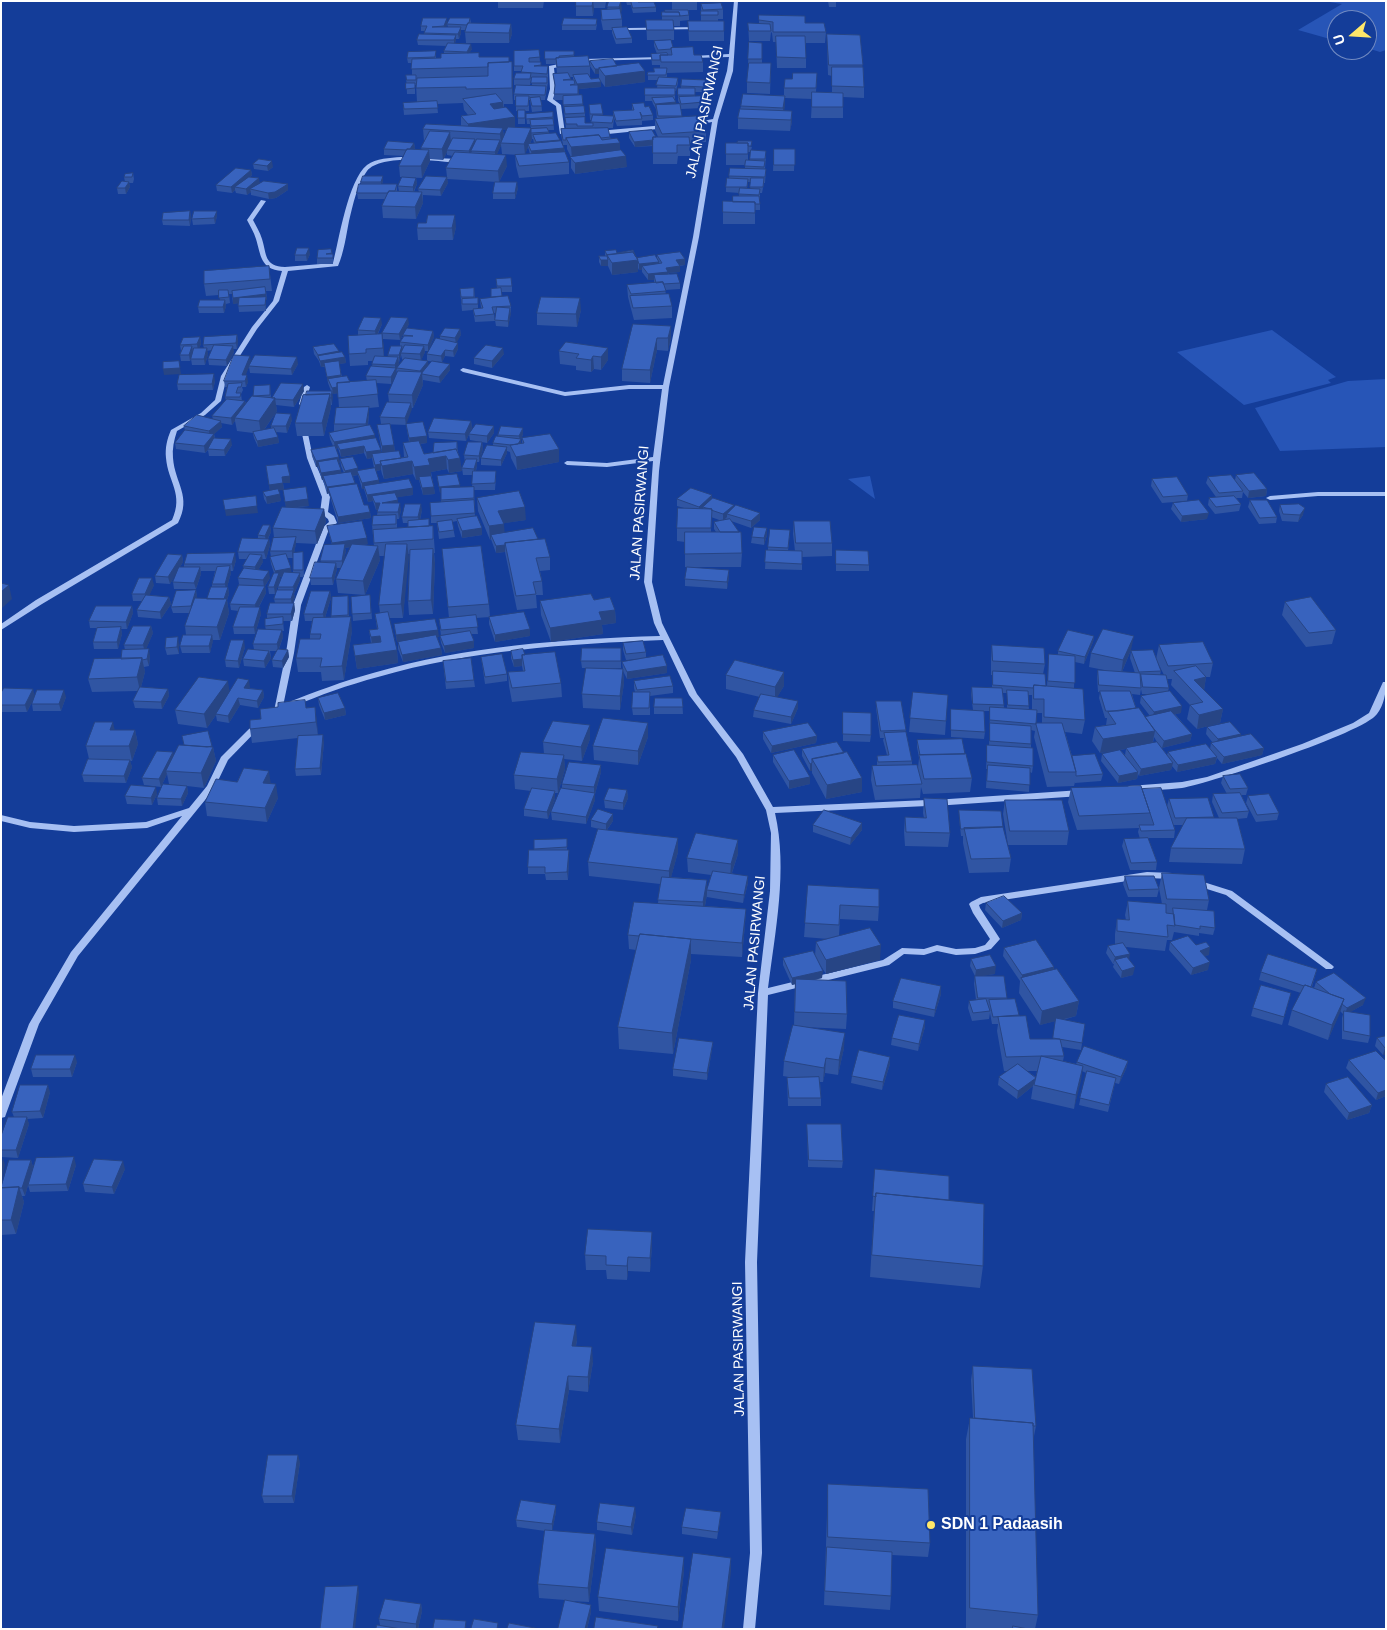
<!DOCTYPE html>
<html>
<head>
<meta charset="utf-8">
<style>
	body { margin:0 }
	#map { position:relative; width:1387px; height:1630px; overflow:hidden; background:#143d99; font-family:Helvetica,sans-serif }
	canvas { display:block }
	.frame { position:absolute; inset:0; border:2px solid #fff; pointer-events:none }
	.north { position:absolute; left:1327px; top:10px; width:50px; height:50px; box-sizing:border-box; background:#143d99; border:1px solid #728bc2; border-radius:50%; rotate:251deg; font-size:14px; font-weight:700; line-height:20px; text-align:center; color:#fff }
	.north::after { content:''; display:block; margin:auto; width:18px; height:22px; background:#ffe769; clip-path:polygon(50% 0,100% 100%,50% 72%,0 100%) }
</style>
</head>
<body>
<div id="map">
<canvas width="1387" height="1630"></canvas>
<div class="frame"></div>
<div class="north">U</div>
</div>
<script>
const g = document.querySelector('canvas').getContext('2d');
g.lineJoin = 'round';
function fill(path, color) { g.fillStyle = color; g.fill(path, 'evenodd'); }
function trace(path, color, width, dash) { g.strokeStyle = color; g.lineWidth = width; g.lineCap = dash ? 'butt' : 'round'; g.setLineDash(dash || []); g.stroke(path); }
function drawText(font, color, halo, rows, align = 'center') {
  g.font = font + ' Helvetica,sans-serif'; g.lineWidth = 4; g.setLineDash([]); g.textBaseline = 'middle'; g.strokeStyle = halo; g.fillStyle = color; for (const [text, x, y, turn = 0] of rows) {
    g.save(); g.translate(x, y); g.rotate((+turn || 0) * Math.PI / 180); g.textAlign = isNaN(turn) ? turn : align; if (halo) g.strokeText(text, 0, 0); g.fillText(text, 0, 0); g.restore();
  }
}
fill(new Path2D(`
	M 1323,1 L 1386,1 L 1386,50 L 1380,52 L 1367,48 L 1367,20 L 1337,20 L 1337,41 L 1298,30 L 1342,4 Z
	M 1272,330 L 1336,377 L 1328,380 L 1331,383 L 1244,405 L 1177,352 Z
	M 1386,379 L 1386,447 L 1280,451 L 1255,408 L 1348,381 Z
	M 870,476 L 875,499 L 848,479 Z`), '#2755b7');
fill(new Path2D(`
	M 734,1 L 738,1 L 733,71 L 718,120 L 699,237 L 669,387 L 659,471 L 652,582 L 662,623 L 697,694 L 743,754 L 773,807 L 949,799 L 1081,790 L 1085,793 L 1081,796 L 949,805 L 775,813 C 788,870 775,931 768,988 L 883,960 L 902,948 L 924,949 L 937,945 L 956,949 L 975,948 L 985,945 L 990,939 L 973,913 L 969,904 L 971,902 L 981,897 L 1147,872 L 1172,873 L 1177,876 L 1172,879 L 1147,878 L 983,903 L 979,905 L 980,908 L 1000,939 L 991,949 L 975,954 L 956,955 L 937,951 L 924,955 L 904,954 L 889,965 L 768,995 L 757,1262 L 762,1553 L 755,1629 L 743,1629 L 750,1553 L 745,1262 L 758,993 L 770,891 L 771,833 L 766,810 L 736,757 L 689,695 L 663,640 C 567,644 470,650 378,677 C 348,685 320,695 292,707 L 289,707 L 285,705 L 286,703 C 315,692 343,681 373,673 C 466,646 564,639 660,636 L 654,623 L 644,582 L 653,461 L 607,467 L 567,465 L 564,463 L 567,461 L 607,463 L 653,457 L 662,389 L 629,389 L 565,396 L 463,372 L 460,370 L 463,368 L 565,392 L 629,385 L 663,385 L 693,237 L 712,122 L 690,126 L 687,124 L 713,119 L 727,71 L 729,57 L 692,58 L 690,57 L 692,56 L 729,54 Z
	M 700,27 L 702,28 L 702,29 L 628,30 L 626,29 L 628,28 Z
	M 661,57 L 663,58 L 663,59 L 584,61 L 554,68 L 556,89 L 553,99 L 561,105 L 565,133 L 560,134 L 556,106 L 547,100 L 550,89 L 549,66 L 584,59 Z
	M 665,125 L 667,126 L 667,128 L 598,135 L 595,133 L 598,131 Z
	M 401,157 L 461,159 L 464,161 L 461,163 C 439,162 382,153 367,171 C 357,184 353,205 349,221 C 346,236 344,252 338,266 L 288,271 L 279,301 L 257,329 L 227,376 L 221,401 L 205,415 L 177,431 C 174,440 172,449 173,458 C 175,484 192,496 178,523 L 42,604 L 1,630 L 1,624 L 36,600 L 172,520 C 184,494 168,482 166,458 C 165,448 167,439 171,430 L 201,413 L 215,400 L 221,376 L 252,327 L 273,301 L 282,271 C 260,269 261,255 256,239 C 254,232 250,226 247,220 L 261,200 L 266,201 L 253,220 C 256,226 260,232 262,239 C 267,255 264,266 285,267 L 333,263 C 339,240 348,180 367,165 C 376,158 390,158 401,157 Z
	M 307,385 L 310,387 L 305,404 L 302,406 L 300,405 L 299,404 L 304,387 Z
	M 303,422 L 306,424 L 313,458 L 330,497 L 328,512 L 334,516 L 337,523 L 329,529 L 301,605 L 294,653 L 282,711 L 278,713 L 274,711 L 286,653 L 293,605 L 322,528 L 329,522 L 328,519 L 320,513 L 322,497 L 307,458 L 300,424 Z
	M 1318,492 L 1386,492 L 1386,496 L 1318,496 L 1270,500 L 1266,498 L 1270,496 Z
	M 1383,682 L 1386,682 C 1386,693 1384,705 1377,714 C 1364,733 1210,783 1182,788 C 1165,790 1147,790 1129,792 L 1125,789 L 1129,786 L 1182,782 L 1207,777 L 1302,744 L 1353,723 L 1369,713 Z
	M 259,721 L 263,724 L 228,760 L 214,789 L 78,956 L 39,1024 L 6,1114 L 5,1117 L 1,1118 L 1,1099 L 29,1024 L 71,952 L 182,816 L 147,828 L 74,832 L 30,828 L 1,821 L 1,815 L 30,822 L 74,826 L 146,822 L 189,808 L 207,786 L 221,757 L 256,722 Z
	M 1194,879 L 1232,891 L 1332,965 L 1334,967 L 1332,969 L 1326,969 L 1226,895 L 1191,884 L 1189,882 Z`), '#a7c0f3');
fill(new Path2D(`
	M 498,1 L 544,1 L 543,8 L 498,8 Z
	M 576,1 L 621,1 L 621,13 L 622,19 L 622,28 L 632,38 L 632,43 L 616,44 L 612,33 L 612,30 L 603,30 L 601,20 L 601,10 L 607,10 L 609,2 L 606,2 L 605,8 L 594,8 L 593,16 L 576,16 Z
	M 626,1 L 644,1 L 656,7 L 656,12 L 633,13 L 631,5 L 627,5 Z
	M 672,1 L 697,1 L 697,10 L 688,10 L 689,15 L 689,20 L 680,21 L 680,26 L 674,26 L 674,40 L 647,40 L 646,20 L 662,20 L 662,12 L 672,10 Z
	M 828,1 L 836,1 L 836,7 L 829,7 Z
	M 701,4 L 723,9 L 723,19 L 718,19 L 718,21 L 724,31 L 724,41 L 689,41 L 688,21 L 701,21 Z
	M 759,15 L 805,23 L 826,32 L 825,43 L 806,43 L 806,68 L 777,68 L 776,42 L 773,42 L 772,33 L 771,32 L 770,41 L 749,41 L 748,23 L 759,24 Z
	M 470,18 L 471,23 L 511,24 L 512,34 L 509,43 L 466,43 L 465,32 L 466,30 L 461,30 L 461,33 L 459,39 L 456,39 L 455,43 L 472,49 L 469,53 L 480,57 L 512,62 L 513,104 L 504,104 L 504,107 L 515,128 L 531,128 L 530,124 L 527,124 L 526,114 L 553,112 L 554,130 L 548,130 L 549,133 L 560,140 L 564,148 L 565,152 L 569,162 L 569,174 L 519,178 L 516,166 L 515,155 L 519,155 L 502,154 L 501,145 L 497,154 L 507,166 L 499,182 L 518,188 L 515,199 L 493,199 L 493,193 L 497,182 L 447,179 L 448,183 L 441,196 L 423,195 L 423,203 L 416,219 L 383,218 L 382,206 L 385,199 L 358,199 L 357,193 L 361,184 L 361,182 L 383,181 L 382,184 L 397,184 L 397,191 L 399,191 L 398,186 L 416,178 L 417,184 L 414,192 L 419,192 L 418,189 L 447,177 L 446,168 L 453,156 L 447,155 L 447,152 L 443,160 L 430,159 L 430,161 L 422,178 L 400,177 L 399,166 L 404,156 L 384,155 L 384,149 L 414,143 L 415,148 L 414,150 L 422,150 L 421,148 L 425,141 L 424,141 L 423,129 L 461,126 L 461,116 L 468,115 L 464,110 L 463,103 L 437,104 L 438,113 L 404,115 L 403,103 L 417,102 L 416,85 L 415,85 L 415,94 L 407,94 L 406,75 L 412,75 L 412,63 L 408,63 L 407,58 L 436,51 L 436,58 L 441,58 L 444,54 L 444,51 L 447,46 L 418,45 L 417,40 L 424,34 L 425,31 L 421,31 L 421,26 L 447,24 L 446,27 L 448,27 L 447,24 ZM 507,129 L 504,137 L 503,130 ZM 532,139 L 533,139 L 534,143 L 530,144 ZM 528,147 L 530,154 L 525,154 Z
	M 597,19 L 597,24 L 596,30 L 562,30 L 562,25 Z
	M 827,34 L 860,35 L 864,87 L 864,98 L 843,97 L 843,118 L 811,118 L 812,99 L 785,98 L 784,111 L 792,111 L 792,122 L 790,131 L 738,129 L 738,118 L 741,106 L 784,95 L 784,88 L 792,79 L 817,73 L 816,92 L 832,92 L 832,76 L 828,75 L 827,45 Z
	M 654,41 L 694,55 L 703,62 L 703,72 L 667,73 L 667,77 L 678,78 L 678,83 L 676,91 L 675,91 L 675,100 L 676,104 L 680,104 L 678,101 L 678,88 L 681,88 L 681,86 L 706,80 L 704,92 L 695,92 L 695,97 L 704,102 L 704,108 L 681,109 L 680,106 L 682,117 L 706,131 L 706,142 L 690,143 L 690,156 L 678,156 L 677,164 L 653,164 L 653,146 L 635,147 L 629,138 L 629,132 L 658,137 L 655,130 L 655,119 L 657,119 L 656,109 L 653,104 L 652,101 L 645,101 L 645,88 L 657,88 L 658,80 L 648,80 L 648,72 L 654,72 L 660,68 L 660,65 L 652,65 L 651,54 L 657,54 L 654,46 Z
	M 749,42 L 762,43 L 762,63 L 771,63 L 770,94 L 747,93 L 747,82 L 749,64 L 748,64 Z
	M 539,50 L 540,62 L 541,62 L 541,66 L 548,66 L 548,82 L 545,100 L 541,100 L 542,111 L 532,112 L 530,100 L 529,100 L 529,111 L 525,111 L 525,124 L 518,124 L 518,111 L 516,111 L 516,100 L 514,100 L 514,94 L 532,86 L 532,78 L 530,85 L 514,85 L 514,79 L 521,73 L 522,71 L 514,71 L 514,66 Z
	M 545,51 L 574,51 L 574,57 L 590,66 L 590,76 L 589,76 L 591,79 L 599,78 L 599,74 L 595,74 L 590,66 L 590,61 L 645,71 L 645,82 L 605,87 L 600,80 L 601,87 L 579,89 L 579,95 L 582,95 L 583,106 L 585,113 L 585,123 L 591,123 L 592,120 L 590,120 L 589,105 L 601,104 L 603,116 L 613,116 L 613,111 L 632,110 L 632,104 L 645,107 L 653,115 L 653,120 L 642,121 L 642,125 L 617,126 L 614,118 L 613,128 L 594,128 L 610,137 L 611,139 L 620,150 L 627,167 L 575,174 L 571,168 L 571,157 L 567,149 L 567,145 L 563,145 L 561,134 L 561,129 L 566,129 L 564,110 L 563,100 L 554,100 L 554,94 L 555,87 L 553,74 L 557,73 L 556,64 L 546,64 ZM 570,77 L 573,77 L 573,80 L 571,80 Z
	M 726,143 L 737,143 L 752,147 L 751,150 L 766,156 L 765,169 L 766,169 L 765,183 L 764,183 L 762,193 L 760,193 L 760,210 L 755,210 L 755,224 L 723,224 L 723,201 L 733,202 L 739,196 L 739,193 L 726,192 L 726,187 L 729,178 L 730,168 L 745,168 L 745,165 L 726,165 ZM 748,152 L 750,152 L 750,160 L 748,160 ZM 748,182 L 751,182 L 750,189 L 747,188 Z
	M 774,149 L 795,149 L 794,171 L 773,171 Z
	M 253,164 L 273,167 L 268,171 L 254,169 Z
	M 251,170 L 252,175 L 250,177 L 260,183 L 288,190 L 276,198 L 269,199 L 251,195 L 251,192 L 247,195 L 236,193 L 235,190 L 232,193 L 217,191 L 216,185 Z
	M 133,173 L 134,179 L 133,183 L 129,183 L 130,187 L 126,194 L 118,194 L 117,188 L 125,182 L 124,177 Z
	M 190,211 L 191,217 L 190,226 L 163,225 L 162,220 Z
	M 217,216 L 215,224 L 193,225 L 192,219 Z
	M 456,227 L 453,240 L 418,240 L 417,228 Z
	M 331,249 L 332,254 L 333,254 L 333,264 L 317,264 L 317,258 Z
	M 605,251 L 637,258 L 657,258 L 657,255 L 685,259 L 685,265 L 680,266 L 680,272 L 668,273 L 680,283 L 680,289 L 665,290 L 666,294 L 672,306 L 672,318 L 634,320 L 630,305 L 628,297 L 627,285 L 654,283 L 654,280 L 648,280 L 642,272 L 642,270 L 639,270 L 638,268 L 638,272 L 612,275 L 608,266 L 601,266 L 599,262 L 599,256 L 605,256 Z
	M 310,254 L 307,261 L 295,261 L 295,255 Z
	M 269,266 L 272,291 L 266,291 L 267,300 L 266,300 L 266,311 L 239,312 L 238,303 L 233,304 L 232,294 L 229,294 L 230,303 L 226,304 L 226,306 L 224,313 L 199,313 L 198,307 L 220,300 L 219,295 L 206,296 L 204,284 Z
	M 496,279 L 512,286 L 512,292 L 502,292 L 502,297 L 511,306 L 511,312 L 508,327 L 496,326 L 495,320 L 496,313 L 494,313 L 495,321 L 475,322 L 473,310 L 462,311 L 460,289 L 474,288 L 475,299 L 478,298 L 478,308 L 481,308 L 480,299 L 491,298 L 491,289 L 497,288 Z
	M 581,310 L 577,327 L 537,325 L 537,313 Z
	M 382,324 L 378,334 L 384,346 L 384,356 L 388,357 L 388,355 L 400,346 L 400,342 L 403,337 L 403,335 L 433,331 L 434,337 L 428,351 L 425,351 L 425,352 L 421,360 L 428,365 L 450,364 L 450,370 L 440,383 L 423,380 L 423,385 L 413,408 L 411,408 L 406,425 L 381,424 L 380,417 L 389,402 L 388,394 L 397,373 L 397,369 L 396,374 L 391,384 L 376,383 L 379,407 L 369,408 L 369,414 L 368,426 L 375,438 L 381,453 L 382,453 L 377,425 L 394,445 L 395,451 L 401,458 L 404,457 L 403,443 L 409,442 L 406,424 L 427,443 L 420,444 L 424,454 L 433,453 L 457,442 L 458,452 L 462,471 L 449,473 L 447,469 L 431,472 L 435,494 L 423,495 L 419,480 L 416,480 L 413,474 L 384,479 L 382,474 L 381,470 L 376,471 L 379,484 L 413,495 L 397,497 L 398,503 L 401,510 L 399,519 L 397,519 L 397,528 L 408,527 L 408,523 L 403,523 L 402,517 L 422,510 L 420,520 L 429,526 L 433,526 L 435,553 L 434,553 L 435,563 L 433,614 L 409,615 L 408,601 L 410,554 L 408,554 L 403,618 L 389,618 L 397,650 L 398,663 L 357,669 L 353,645 L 371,643 L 369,630 L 377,629 L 375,614 L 380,613 L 379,605 L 385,556 L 379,556 L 380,560 L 365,595 L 338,593 L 336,579 L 341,568 L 337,568 L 337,569 L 333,585 L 311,585 L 310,578 L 332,545 L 327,526 L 368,544 L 363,545 L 374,546 L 372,525 L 377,515 L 378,510 L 376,510 L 373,501 L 368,502 L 364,489 L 362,489 L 358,475 L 353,476 L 355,484 L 364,505 L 370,512 L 371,518 L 338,523 L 329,493 L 327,494 L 323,480 L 322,480 L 318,467 L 316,467 L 312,456 L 311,450 L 333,446 L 330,439 L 329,433 L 340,431 L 334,431 L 334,424 L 339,408 L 338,393 L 333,394 L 332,393 L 332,405 L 331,405 L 331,407 L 324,436 L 297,436 L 295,423 L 306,395 L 331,391 L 328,383 L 325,367 L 321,367 L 319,361 L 314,354 L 313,347 L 339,351 L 339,352 L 345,357 L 346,363 L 339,364 L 342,377 L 350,382 L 367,381 L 366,376 L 372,366 L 373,361 L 368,361 L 368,365 L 350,366 L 349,354 L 358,335 L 358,330 ZM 401,355 L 402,359 L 403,360 L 398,366 ZM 338,448 L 341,457 L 364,453 L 367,459 L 372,458 L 374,468 L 358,471 L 340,459 L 341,466 L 344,473 L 341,473 L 339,463 L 340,463 L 336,449 ZM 351,547 L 343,562 L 346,551 L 345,548 Z
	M 409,324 L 400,340 L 383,339 L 382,333 Z
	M 671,326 L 671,338 L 668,351 L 657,350 L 650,383 L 622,381 L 622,369 Z
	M 460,329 L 461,335 L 456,342 L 458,349 L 454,357 L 445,356 L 442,362 L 427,361 L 427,354 L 440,339 L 440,336 Z
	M 237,335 L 238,341 L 237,349 L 233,349 L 234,352 L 227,366 L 209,365 L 208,359 L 212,350 L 207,351 L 208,354 L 205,365 L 192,365 L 191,359 L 190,361 L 181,361 L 180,355 L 181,351 L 180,345 L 200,337 L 201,344 L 199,348 L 204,348 L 203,345 Z
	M 566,342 L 608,360 L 601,370 L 594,369 L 591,372 L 576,370 L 576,366 L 560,364 L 559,351 Z
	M 504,354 L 492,368 L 474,364 L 474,358 Z
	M 251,362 L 249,366 L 298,364 L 292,375 L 250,373 L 249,367 L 245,375 L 248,382 L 246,387 L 242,387 L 243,390 L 241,394 L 242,401 L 245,401 L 246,404 L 253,396 L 270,385 L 271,398 L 304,391 L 294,407 L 276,405 L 277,411 L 264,430 L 271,428 L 271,426 L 292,420 L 287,433 L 276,432 L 278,437 L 279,443 L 258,447 L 254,438 L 253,433 L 237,431 L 235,421 L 232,425 L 221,423 L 222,427 L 214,434 L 215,438 L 232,445 L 225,456 L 209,456 L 208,450 L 205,453 L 176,449 L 175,443 L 185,431 L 184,426 L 213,419 L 212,416 L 226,400 L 225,397 L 227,387 L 225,387 L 224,381 Z
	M 215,381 L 213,390 L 178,390 L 177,384 Z
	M 471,421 L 472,428 L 466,441 L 429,438 L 428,432 Z
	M 494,426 L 494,433 L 487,443 L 470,440 L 469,434 Z
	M 523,428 L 523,434 L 521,440 L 521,444 L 522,443 L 522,438 L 559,449 L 559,462 L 517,470 L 511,458 L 510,452 L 507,451 L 507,453 L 501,466 L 481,465 L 481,458 L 493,445 L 493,443 L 498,437 L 498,435 Z
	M 482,442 L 483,449 L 479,462 L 477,462 L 477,466 L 476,471 L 496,477 L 495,490 L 474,490 L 475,516 L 482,535 L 462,538 L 458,526 L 457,521 L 452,522 L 455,537 L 439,539 L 437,523 L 431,523 L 431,516 L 441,502 L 441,493 L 440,493 L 437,476 L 460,485 L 460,487 L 472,487 L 473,475 L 463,475 L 462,468 L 465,462 L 464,455 Z
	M 266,466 L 290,483 L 283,483 L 284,490 L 309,506 L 293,508 L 324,509 L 326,522 L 317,544 L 296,543 L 294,553 L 303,552 L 304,577 L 300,577 L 300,580 L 294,594 L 295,597 L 293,603 L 294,603 L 295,610 L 292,621 L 283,621 L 284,631 L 282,631 L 283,637 L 279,649 L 288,650 L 289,657 L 283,668 L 273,667 L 272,660 L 277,651 L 270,651 L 271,658 L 265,668 L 244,666 L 243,659 L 254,649 L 253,644 L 266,630 L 265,626 L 267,619 L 267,614 L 275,603 L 274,599 L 278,590 L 278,587 L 282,577 L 280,577 L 280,580 L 275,594 L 269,594 L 268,587 L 274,573 L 271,564 L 270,557 L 271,557 L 270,551 L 274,538 L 273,528 L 286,507 L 283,490 L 278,490 L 281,501 L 267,504 L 264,499 L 263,492 L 270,491 ZM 287,558 L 293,558 L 293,573 L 291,573 Z
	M 1236,475 L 1267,489 L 1266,496 L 1248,498 L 1243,492 L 1242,498 L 1236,498 L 1241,504 L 1239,511 L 1215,514 L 1208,505 L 1209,498 L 1216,497 L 1206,483 L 1208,477 L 1235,480 Z
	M 1152,479 L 1188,495 L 1187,501 L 1162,503 L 1151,486 Z
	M 712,495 L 712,499 L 734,505 L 734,508 L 760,513 L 760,520 L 751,528 L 731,521 L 742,553 L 741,567 L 685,567 L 685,542 L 677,541 L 677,528 L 684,508 L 677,506 L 677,499 ZM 711,517 L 722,521 L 714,522 L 714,529 L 716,532 L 711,532 Z
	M 477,498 L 526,520 L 504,523 L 504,533 L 538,540 L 550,557 L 550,570 L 540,571 L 542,581 L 543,595 L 536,595 L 537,608 L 517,610 L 506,557 L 505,552 L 496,553 L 492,542 L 491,539 L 490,540 L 478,511 Z
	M 1250,500 L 1277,517 L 1276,523 L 1259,524 L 1248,507 Z
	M 1173,503 L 1207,519 L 1181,522 L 1171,509 Z
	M 1280,505 L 1303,515 L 1298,522 L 1282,521 L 1279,511 Z
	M 794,521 L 832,543 L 832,556 L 802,557 L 802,570 L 765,569 L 766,550 L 768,550 L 768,547 L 790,530 L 788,551 L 795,551 L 793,534 Z
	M 270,525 L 271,532 L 268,539 L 269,539 L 270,545 L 266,559 L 262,559 L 263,562 L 258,570 L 270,578 L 265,586 L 266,593 L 259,607 L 261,614 L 255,634 L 234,634 L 233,627 L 238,611 L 231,610 L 230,604 L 239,584 L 238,578 L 244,569 L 243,566 L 247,559 L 239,559 L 238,552 L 258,538 L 258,535 Z
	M 767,535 L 764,545 L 751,543 L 752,537 Z
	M 442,549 L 489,604 L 490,617 L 476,618 L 478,634 L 471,634 L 474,641 L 474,648 L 445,653 L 441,643 L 440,636 L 441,636 L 439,619 L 449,618 Z
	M 836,550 L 869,565 L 869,571 L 836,571 Z
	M 182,555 L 183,562 L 180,567 L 184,567 L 184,564 L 236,560 L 233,571 L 230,571 L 231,573 L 227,587 L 228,587 L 229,594 L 227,600 L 229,613 L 220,640 L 213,640 L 210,653 L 182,653 L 180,646 L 186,635 L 185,626 L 190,613 L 173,613 L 171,607 L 196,590 L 197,598 L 207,599 L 212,587 L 212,584 L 215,571 L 201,571 L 201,574 L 196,589 L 174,589 L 173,582 L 177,571 L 170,584 L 156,583 L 155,576 Z
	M 729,570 L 729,577 L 727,589 L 685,586 L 685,579 Z
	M 154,585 L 149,595 L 169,597 L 171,604 L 161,619 L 138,617 L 137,610 L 142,601 L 133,601 L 132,594 Z
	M 330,591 L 331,598 L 325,618 L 331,618 L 331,616 L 348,596 L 349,603 L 349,617 L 352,631 L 344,680 L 322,681 L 321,672 L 298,672 L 296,658 L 310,639 L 310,634 L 312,621 L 305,621 L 304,614 Z
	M 370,595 L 372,619 L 353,621 L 351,597 Z
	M 594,600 L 615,610 L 616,623 L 602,625 L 603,634 L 551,642 L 541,615 L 540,601 Z
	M 1285,602 L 1336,630 L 1332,644 L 1306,647 L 1282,615 Z
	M 132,606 L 133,613 L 127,629 L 121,629 L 122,634 L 118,649 L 94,649 L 93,642 L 97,628 L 90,628 L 89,621 Z
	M 489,617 L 530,636 L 495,642 L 489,624 Z
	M 394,624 L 439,637 L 437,637 L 441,648 L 442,655 L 403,662 L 398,649 L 398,642 L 405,641 L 397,642 Z
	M 151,626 L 153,633 L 146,649 L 150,656 L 149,666 L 144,667 L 145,672 L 141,687 L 168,689 L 169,696 L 162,709 L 135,708 L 133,701 L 138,691 L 92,692 L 88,679 L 121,659 L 125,650 L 124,645 Z
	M 1094,636 L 1093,642 L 1084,664 L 1075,662 L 1074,688 L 1085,720 L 1082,734 L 1065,732 L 1072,756 L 1103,774 L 1101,781 L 1075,783 L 1075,782 L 1074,786 L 1047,787 L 1034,737 L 1035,731 L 1031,730 L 1031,748 L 1033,766 L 1032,773 L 1030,772 L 1029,792 L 986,788 L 987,769 L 986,769 L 987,752 L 987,745 L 989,745 L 990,711 L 984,711 L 985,732 L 984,739 L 951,737 L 951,709 L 973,710 L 971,694 L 972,687 L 992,687 L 992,675 L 991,675 L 991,658 L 992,645 L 1045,664 L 1043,674 L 1046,686 L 1047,686 L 1049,654 L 1058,655 L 1058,651 ZM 1003,693 L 1007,693 L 1007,708 L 1004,708 ZM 1028,695 L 1032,695 L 1032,710 L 1029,710 ZM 1037,713 L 1042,713 L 1042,723 L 1036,723 Z
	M 623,643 L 646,652 L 646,658 L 667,666 L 667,673 L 627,679 L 623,671 L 624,683 L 620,710 L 583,708 L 582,694 L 586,668 L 582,668 L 581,661 L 621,648 L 621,668 L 591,668 L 623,669 L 622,662 L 638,659 L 626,660 L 623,650 Z
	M 179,644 L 179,654 L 167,655 L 165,648 Z
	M 1159,645 L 1213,663 L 1210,677 L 1206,677 L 1204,690 L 1223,709 L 1220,723 L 1197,729 L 1187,719 L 1190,705 L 1171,685 L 1172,679 L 1167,679 L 1169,688 L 1168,691 L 1181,713 L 1175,714 L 1192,734 L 1190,741 L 1162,748 L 1158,743 L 1167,755 L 1168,752 L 1210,749 L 1211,743 L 1213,743 L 1206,734 L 1207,727 L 1241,734 L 1240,736 L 1264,748 L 1262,755 L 1222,764 L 1217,758 L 1215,764 L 1177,772 L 1172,766 L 1171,770 L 1139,776 L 1138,774 L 1137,779 L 1118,783 L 1101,761 L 1102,754 L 1120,750 L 1100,753 L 1092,741 L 1095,727 L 1106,725 L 1107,718 L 1105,718 L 1099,698 L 1100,692 L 1098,692 L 1097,677 L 1098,670 L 1109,671 L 1089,667 L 1091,653 L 1131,650 L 1122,672 L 1135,673 L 1130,658 L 1131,651 L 1161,671 L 1160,675 L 1164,675 L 1156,659 ZM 1141,689 L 1142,694 L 1149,694 L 1141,696 L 1140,703 L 1150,716 L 1145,717 L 1136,708 L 1132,694 L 1140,695 ZM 1154,737 L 1157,742 L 1153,743 ZM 1126,749 L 1125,755 L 1120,750 Z
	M 245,647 L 239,668 L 226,667 L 225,660 Z
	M 511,651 L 525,655 L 561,683 L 562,697 L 512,702 L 509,686 L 508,672 L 523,671 L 522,666 L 514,667 L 511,658 Z
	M 481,657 L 507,674 L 507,681 L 485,684 Z
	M 443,661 L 474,680 L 475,687 L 446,689 Z
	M 784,672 L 784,686 L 777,697 L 798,708 L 791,724 L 753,717 L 754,710 L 760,697 L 726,689 L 726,675 Z
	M 634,681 L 673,686 L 673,693 L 650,696 L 650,715 L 633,715 L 632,708 L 635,692 L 634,688 Z
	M 250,687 L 249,688 L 263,690 L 264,697 L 258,708 L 240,705 L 229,723 L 217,721 L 216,715 L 207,728 L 178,724 L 175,710 Z
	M 913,692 L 946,721 L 945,735 L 909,732 Z
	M 1,693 L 35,696 L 66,697 L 61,711 L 33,711 L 32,704 L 34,698 L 27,712 L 1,712 Z
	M 318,698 L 345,708 L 346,715 L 325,720 L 319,705 Z
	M 682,698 L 683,714 L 654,714 L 654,707 Z
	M 305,700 L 306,708 L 315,707 L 318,735 L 324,742 L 321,775 L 296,776 L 295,769 L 298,738 L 252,743 L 250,729 L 261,719 L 278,707 Z
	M 876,701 L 906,730 L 905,732 L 912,761 L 912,765 L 918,768 L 919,758 L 917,747 L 917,740 L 965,754 L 972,778 L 970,792 L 923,794 L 921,787 L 920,798 L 875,800 L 871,780 L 872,766 L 877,766 L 877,756 L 887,755 L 883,740 L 884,738 L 880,738 L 876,708 Z
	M 843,712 L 871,735 L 870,742 L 843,741 Z
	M 648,723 L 648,737 L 638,765 L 594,760 L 593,746 Z
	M 115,730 L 135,730 L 138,744 L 132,761 L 130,761 L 132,767 L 126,783 L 84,782 L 82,775 L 89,759 L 86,746 Z
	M 763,732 L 817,736 L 816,743 L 771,753 L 763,739 Z
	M 590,739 L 582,761 L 564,759 L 565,769 L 558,793 L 555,793 L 555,798 L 548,819 L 524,816 L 524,809 L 531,791 L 515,789 L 514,775 L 544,754 L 543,742 Z
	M 213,747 L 216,761 L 204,788 L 187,786 L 188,793 L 182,806 L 158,805 L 157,798 L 169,784 L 167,774 L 161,787 L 144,785 L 142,778 L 174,755 Z
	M 802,749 L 844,753 L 862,778 L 862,792 L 826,799 L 812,773 L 812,771 L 810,771 L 802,756 Z
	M 773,755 L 810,784 L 789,789 L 773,762 Z
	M 601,765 L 601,772 L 595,794 L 595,800 L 586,824 L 552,820 L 551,812 L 562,788 L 562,784 Z
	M 1223,776 L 1248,788 L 1246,795 L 1241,795 L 1249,811 L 1247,818 L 1237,819 L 1245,849 L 1242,864 L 1169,862 L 1171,848 L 1183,825 L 1174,825 L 1175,830 L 1174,838 L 1148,838 L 1157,862 L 1156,870 L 1130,870 L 1122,846 L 1124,839 L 1140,839 L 1138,832 L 1139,828 L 1077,830 L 1068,802 L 1071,788 L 1142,790 L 1167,806 L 1169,799 L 1214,817 L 1214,818 L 1219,818 L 1212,802 L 1213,794 L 1227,794 L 1221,783 Z
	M 271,784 L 278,798 L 267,822 L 207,816 L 205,802 Z
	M 627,790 L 628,798 L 623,810 L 605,808 L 604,800 Z
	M 157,794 L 152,805 L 127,804 L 125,796 Z
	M 1248,796 L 1279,813 L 1277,820 L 1256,822 L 1246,803 Z
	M 924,798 L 950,833 L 948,847 L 905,846 L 904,832 L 905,817 L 924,818 L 923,813 Z
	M 1005,800 L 1069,831 L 1067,845 L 1008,845 L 1003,814 Z
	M 959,810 L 1011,858 L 1009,872 L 969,873 L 963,843 L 963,836 L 961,836 L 959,817 Z
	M 591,820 L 613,821 L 607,830 L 678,852 L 671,877 L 707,880 L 707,894 L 705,906 L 746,909 L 745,924 L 742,957 L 691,954 L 691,960 L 673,1054 L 619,1049 L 618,1027 L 636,950 L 629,949 L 628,935 L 658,903 L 660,884 L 589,876 L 588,862 L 599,829 L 591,827 Z
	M 813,825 L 862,830 L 850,845 L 813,832 Z
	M 567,839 L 567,850 L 569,850 L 569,857 L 568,880 L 546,880 L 545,874 L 528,874 L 528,867 L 534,850 L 534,840 Z
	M 738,854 L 732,873 L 748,883 L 743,903 L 707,897 L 707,890 L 711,875 L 688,872 L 687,858 Z
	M 1162,873 L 1209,900 L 1207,910 L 1215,928 L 1213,935 L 1199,933 L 1199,936 L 1174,932 L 1172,940 L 1167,940 L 1165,951 L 1126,947 L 1133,975 L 1121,978 L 1113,967 L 1114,964 L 1113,964 L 1106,953 L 1108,946 L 1115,945 L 1115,934 L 1117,919 L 1126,920 L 1125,915 L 1128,901 L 1162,904 L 1159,888 Z
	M 1125,876 L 1159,889 L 1157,897 L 1128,897 L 1123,884 Z
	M 808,885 L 879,907 L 878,921 L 840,919 L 839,936 L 880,960 L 826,974 L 819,963 L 822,978 L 814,980 L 847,1014 L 846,1029 L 803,1027 L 844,1048 L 838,1075 L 825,1073 L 823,1082 L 820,1082 L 821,1098 L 821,1106 L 788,1106 L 787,1078 L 795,1078 L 783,1076 L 784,1061 L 794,1026 L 795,984 L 792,985 L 783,965 L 783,958 L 815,956 L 816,942 L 828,939 L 804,937 Z
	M 986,903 L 1022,913 L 1021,920 L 1002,928 L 985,910 Z
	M 1170,942 L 1196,945 L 1209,955 L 1204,956 L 1208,970 L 1191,975 L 1169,950 Z
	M 1004,948 L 1054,967 L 1054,970 L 1079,1001 L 1076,1016 L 1063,1020 L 1085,1024 L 1081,1050 L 1062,1047 L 1064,1056 L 1063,1061 L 1076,1064 L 1077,1062 L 1128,1061 L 1126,1069 L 1119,1084 L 1115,1083 L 1108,1112 L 1079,1105 L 1086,1073 L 1082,1071 L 1074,1109 L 1031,1099 L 1033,1086 L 1017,1099 L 998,1085 L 999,1077 L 1007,1071 L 1004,1071 L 997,1031 L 998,1024 L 992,1024 L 990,1013 L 989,1019 L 972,1021 L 968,1008 L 969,1001 L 976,1000 L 974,984 L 975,976 L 970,966 L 971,959 L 995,974 L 981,976 L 1007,998 L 1007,999 L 1019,1015 L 1030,1039 L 1053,1039 L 1055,1021 L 1040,1025 L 1019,993 L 1020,981 L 1003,956 ZM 1027,1071 L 1037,1071 L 1036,1077 Z
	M 1317,969 L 1312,987 L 1314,988 L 1316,982 L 1363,1005 L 1350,1012 L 1370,1036 L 1368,1043 L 1342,1039 L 1342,1018 L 1343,1014 L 1340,1011 L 1328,1040 L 1288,1025 L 1292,1010 L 1301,993 L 1259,980 L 1261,972 Z
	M 1291,993 L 1282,1025 L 1251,1016 L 1253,1008 Z
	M 941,994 L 934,1017 L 893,1008 L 893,1001 Z
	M 925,1020 L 925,1027 L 918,1051 L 891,1045 L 892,1038 Z
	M 1386,1036 L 1386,1055 L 1383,1055 L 1375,1046 L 1377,1038 Z
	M 712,1049 L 707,1080 L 673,1076 L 673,1069 Z
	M 1349,1060 L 1386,1096 L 1376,1100 L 1346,1068 Z
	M 77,1062 L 72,1077 L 33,1077 L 31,1069 Z
	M 890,1064 L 882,1090 L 851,1083 L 852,1076 Z
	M 1326,1084 L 1372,1105 L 1369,1113 L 1347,1120 L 1324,1092 Z
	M 50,1092 L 43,1118 L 27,1119 L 29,1124 L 18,1158 L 1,1157 L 1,1136 L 14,1117 L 12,1112 Z
	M 807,1124 L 843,1161 L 842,1168 L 808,1167 Z
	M 31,1160 L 33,1167 L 25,1196 L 22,1196 L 24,1202 L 16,1234 L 1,1235 L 1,1187 Z
	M 76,1165 L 68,1191 L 30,1192 L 28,1185 Z
	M 125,1169 L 114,1194 L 85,1192 L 83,1184 Z
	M 875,1169 L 949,1200 L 983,1266 L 980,1288 L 870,1277 L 874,1211 L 872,1211 Z
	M 652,1246 L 650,1272 L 628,1271 L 627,1280 L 607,1279 L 606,1270 L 586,1270 L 585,1255 Z
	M 577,1340 L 576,1346 L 593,1362 L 588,1392 L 569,1390 L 560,1443 L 518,1440 L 516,1425 Z
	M 973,1366 L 1036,1426 L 1033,1441 L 1038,1615 L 1035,1629 L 966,1629 L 966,1439 L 970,1418 L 973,1418 L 971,1380 Z
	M 300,1462 L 294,1503 L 264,1503 L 262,1496 Z
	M 828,1484 L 930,1543 L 928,1557 L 892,1555 L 891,1596 L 890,1610 L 824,1605 Z
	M 556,1505 L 556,1512 L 552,1531 L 595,1534 L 596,1548 L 589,1602 L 570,1601 L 591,1605 L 591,1612 L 587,1629 L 558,1629 L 565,1600 L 539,1598 L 538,1584 L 545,1531 L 517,1527 L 516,1520 Z
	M 636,1515 L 632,1535 L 597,1530 L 597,1522 Z
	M 720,1520 L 717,1539 L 682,1534 L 682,1527 Z
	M 684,1571 L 678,1621 L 599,1611 L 598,1597 Z
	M 421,1604 L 422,1611 L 418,1629 L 376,1629 L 380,1625 L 379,1619 Z`), '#3055a3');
fill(new Path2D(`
	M 593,1 L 594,8 L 593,16 L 592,6 Z
	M 621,1 L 622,10 L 619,18 L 619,7 Z
	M 447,18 L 447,24 L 445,31 L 444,26 Z
	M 511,24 L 512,34 L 509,43 L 509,33 Z
	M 461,27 L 461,33 L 459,39 L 458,34 Z
	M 456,35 L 456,40 L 454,46 L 454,40 Z
	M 471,44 L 472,49 L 467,57 L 467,52 Z
	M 512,62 L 513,78 L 513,104 L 512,88 Z
	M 595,69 L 599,69 L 599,74 L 595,74 Z
	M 645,71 L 645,82 L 605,87 L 605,76 Z
	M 601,82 L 601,87 L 579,89 L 579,99 L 578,89 L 577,89 L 577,84 Z
	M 785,96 L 785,106 L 783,118 L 783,108 Z
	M 503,102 L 504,113 L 491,115 L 490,104 Z
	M 676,102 L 676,107 L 656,105 L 655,109 L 655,104 Z
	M 792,111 L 792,122 L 790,131 L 791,120 Z
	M 515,117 L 515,128 L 503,130 L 504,139 L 501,143 L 501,145 L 500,134 L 468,132 L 468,124 Z
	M 531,128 L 532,139 L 529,146 L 528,144 L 528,147 L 525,155 L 524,144 Z
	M 450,132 L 451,143 L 447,150 L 447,152 L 443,160 L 442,149 Z
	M 475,139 L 475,145 L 469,157 L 469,151 Z
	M 500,140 L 501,146 L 495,158 L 495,152 Z
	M 560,140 L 560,145 L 536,148 L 536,142 Z
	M 657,140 L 657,145 L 635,147 L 634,142 Z
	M 414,143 L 415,148 L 410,156 L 409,150 Z
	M 620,143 L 620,154 L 572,159 L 571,147 Z
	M 564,148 L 565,153 L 532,157 L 531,151 Z
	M 429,150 L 430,161 L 422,178 L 421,166 Z
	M 506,155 L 507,166 L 499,182 L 498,171 Z
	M 626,156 L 627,167 L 575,174 L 575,163 Z
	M 272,161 L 273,167 L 268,171 L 267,166 Z
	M 251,170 L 252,175 L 238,188 L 235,187 L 235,190 L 232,193 L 231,187 Z
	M 383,176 L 383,181 L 381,188 L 381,182 Z
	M 447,177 L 448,183 L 441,196 L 440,190 Z
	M 259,178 L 260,184 L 250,189 L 251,192 L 247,195 L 246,189 Z
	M 416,178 L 417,184 L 413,192 L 413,187 Z
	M 129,182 L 130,187 L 126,194 L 125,188 Z
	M 517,182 L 518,188 L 515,199 L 515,193 Z
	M 288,184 L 288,190 L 276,198 L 269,199 L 268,193 Z
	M 422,192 L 423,203 L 416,219 L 415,207 Z
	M 190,211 L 191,217 L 190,226 L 189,220 Z
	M 217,211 L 217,216 L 215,224 L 214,218 Z
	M 455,215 L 456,227 L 453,240 L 452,228 Z
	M 309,248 L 310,254 L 307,261 L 306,255 Z
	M 685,259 L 685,265 L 676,266 L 676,260 Z
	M 601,260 L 608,260 L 608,266 L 601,266 Z
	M 638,260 L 638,272 L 612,275 L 612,263 Z
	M 659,262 L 659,268 L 642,266 L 642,270 L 639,270 L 639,264 Z
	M 680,266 L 680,272 L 668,273 L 668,278 L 654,275 L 654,280 L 648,280 L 648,274 L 666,268 Z
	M 266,294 L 267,300 L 266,300 L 266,311 L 265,300 L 233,304 L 233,298 Z
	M 580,298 L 581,310 L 577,327 L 576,314 Z
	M 225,300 L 226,306 L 224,313 L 223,307 Z
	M 510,308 L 511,314 L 508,327 L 508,321 Z
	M 381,318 L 382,324 L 376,337 L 375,331 Z
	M 408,318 L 409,324 L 400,340 L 399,334 Z
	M 671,326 L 671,338 L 668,351 L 668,338 Z
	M 460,329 L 461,335 L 456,344 L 455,338 Z
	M 433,331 L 434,337 L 428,351 L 428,345 Z
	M 382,334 L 384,346 L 384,360 L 383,348 Z
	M 237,335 L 238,341 L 237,349 L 236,343 Z
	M 200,337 L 201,344 L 198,351 L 197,344 Z
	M 657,338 L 657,350 L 650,383 L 650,370 Z
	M 458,343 L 458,349 L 454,357 L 453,351 Z
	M 192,346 L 193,353 L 190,361 L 189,355 Z
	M 233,346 L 234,352 L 227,366 L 226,360 Z
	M 402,346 L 403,352 L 401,353 L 401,355 L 399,361 L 399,355 Z
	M 424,346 L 425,352 L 421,361 L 420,354 Z
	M 207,348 L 208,354 L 205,365 L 204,359 Z
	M 503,348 L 504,354 L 492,368 L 492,361 Z
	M 608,348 L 608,360 L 601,370 L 601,357 Z
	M 445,350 L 445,356 L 442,362 L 441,356 Z
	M 339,351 L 339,357 L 318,356 L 318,361 L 318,355 Z
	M 250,356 L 251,362 L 243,382 L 242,375 Z
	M 593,356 L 594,369 L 591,372 L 591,360 Z
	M 297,357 L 298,364 L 292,375 L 291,369 Z
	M 345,357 L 346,363 L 321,367 L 320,361 Z
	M 398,357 L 399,363 L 396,371 L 396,374 L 391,384 L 391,377 L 395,368 L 395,365 Z
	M 179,361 L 181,374 L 164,375 L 163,369 Z
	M 428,361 L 429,368 L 422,374 L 423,385 L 413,408 L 412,395 L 421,375 L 420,371 Z
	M 450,364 L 450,370 L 440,383 L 439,377 Z
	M 214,374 L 215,381 L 213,390 L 212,384 Z
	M 247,375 L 248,382 L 246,387 L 245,381 Z
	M 341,375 L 342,381 L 328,379 L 328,383 L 327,377 Z
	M 303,384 L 304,391 L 294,407 L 293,400 Z
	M 351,385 L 352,391 L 333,394 L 332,388 Z
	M 332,391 L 333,397 L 332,405 L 331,398 Z
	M 330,394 L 331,407 L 324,436 L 322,423 Z
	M 275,398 L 277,411 L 261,434 L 259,421 Z
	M 245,401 L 246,407 L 235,418 L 235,421 L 232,425 L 231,418 Z
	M 411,403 L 412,409 L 406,425 L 405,418 Z
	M 369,407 L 369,414 L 367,430 L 366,424 Z
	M 291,414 L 292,420 L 287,433 L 286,426 Z
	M 221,421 L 222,427 L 210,438 L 209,431 Z
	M 471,421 L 472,428 L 466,441 L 465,434 Z
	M 494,426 L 494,433 L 487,443 L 487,436 Z
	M 523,428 L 523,434 L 521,440 L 521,445 L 517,446 L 520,441 L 519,436 Z
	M 214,434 L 215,441 L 205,453 L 204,446 Z
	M 375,435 L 375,442 L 337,444 L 338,448 L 335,449 L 334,442 Z
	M 427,436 L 427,443 L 410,445 L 409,438 Z
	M 278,437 L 279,443 L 258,447 L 257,441 Z
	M 231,439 L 232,445 L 225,456 L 224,450 Z
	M 457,442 L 457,459 L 460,458 L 462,471 L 449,473 L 448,460 Z
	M 482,442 L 483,449 L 479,462 L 479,456 Z
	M 394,445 L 395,451 L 382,453 L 382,446 Z
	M 364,446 L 364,453 L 341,457 L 340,450 Z
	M 507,447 L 507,453 L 501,466 L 501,460 Z
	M 559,449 L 559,462 L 517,470 L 516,457 Z
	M 381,450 L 382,456 L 372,454 L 372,458 L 367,459 L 366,452 Z
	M 446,456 L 447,469 L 431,472 L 431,478 L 419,477 L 419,480 L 416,480 L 414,467 L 428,459 Z
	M 339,457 L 340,463 L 319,467 L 318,462 L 318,467 L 316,467 L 316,461 Z
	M 477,459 L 477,466 L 474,476 L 474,469 Z
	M 412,461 L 413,474 L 384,479 L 382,466 Z
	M 381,464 L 381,470 L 375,471 L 375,465 Z
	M 358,468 L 359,474 L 357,471 L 358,475 L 346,477 L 345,471 Z
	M 341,470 L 342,477 L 323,476 L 323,480 L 322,480 L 321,473 Z
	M 290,476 L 290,483 L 283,483 L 284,490 L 270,491 L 269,485 L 282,477 Z
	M 379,480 L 380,487 L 364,486 L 364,489 L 362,489 L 362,483 Z
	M 355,483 L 356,489 L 328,488 L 329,493 L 327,494 L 327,487 Z
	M 460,485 L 460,491 L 440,493 L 439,487 Z
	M 434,487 L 435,494 L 423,495 L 422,488 Z
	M 413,488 L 413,495 L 374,501 L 372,496 L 373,501 L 368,502 L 367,495 Z
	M 1267,489 L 1266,496 L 1248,498 L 1249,491 Z
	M 280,494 L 281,501 L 267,504 L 266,497 Z
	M 712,495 L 712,502 L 703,507 L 703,510 L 699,513 L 699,507 Z
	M 308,499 L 309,506 L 286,508 L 285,502 Z
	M 398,500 L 398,506 L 382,503 Z
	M 375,503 L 380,503 L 380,509 L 376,510 Z
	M 400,503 L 401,510 L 399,519 L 398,512 Z
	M 421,504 L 422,510 L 419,524 L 418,517 Z
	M 734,505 L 734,512 L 727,514 L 727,517 L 723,521 L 723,514 Z
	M 257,506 L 258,513 L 226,516 L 225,510 Z
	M 525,507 L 526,520 L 499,524 L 498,511 Z
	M 1305,508 L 1303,515 L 1298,522 L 1300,515 Z
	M 324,509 L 326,522 L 317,544 L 315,531 Z
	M 370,512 L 371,518 L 338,523 L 338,517 Z
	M 760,513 L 760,520 L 751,528 L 751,521 Z
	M 1209,513 L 1207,519 L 1181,522 L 1182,516 Z
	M 504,524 L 505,537 L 491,535 L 491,539 L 490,540 L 489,526 Z
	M 270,525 L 271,532 L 266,542 L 265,536 Z
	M 482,528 L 482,535 L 462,538 L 462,531 Z
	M 767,528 L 767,535 L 764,545 L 764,538 Z
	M 296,537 L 296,544 L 293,558 L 292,551 Z
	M 367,538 L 368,544 L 345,548 L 346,551 L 342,568 L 342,561 L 333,550 L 332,543 Z
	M 269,539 L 270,545 L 266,559 L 264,552 Z
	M 407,544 L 409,557 L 403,618 L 401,604 Z
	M 505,545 L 505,552 L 496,553 L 496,546 Z
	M 378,546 L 380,560 L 365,595 L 363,581 Z
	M 433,549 L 435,563 L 433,614 L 431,600 Z
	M 235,553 L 236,560 L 233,571 L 232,564 Z
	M 182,555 L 183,562 L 170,584 L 168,577 Z
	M 262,555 L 263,562 L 256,574 L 255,567 Z
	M 336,563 L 337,569 L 333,585 L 332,578 Z
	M 230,566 L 231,573 L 226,591 L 225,584 Z
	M 200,567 L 201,574 L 196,589 L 194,583 Z
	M 291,568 L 292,575 L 280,577 L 280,580 L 275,594 L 274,587 L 276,578 L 275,571 Z
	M 729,570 L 729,577 L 727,589 L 727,582 Z
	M 269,571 L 270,578 L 265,586 L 266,593 L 256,612 L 255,605 L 264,587 L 263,580 Z
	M 300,573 L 300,580 L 294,594 L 295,597 L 292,606 L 291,599 L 294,590 L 293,587 Z
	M 152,578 L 154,585 L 147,601 L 145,594 Z
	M 9,585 L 12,599 L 1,609 L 1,592 Z
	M 228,587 L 229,594 L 227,600 L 229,613 L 220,640 L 217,627 L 223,603 Z
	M 196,590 L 197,597 L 193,613 L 191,606 Z
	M 330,591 L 331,598 L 324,621 L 323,614 Z
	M 348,596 L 349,603 L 348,622 Z
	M 169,597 L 171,604 L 161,619 L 160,612 Z
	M 294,603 L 295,610 L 292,621 L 291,614 Z
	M 132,606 L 133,613 L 127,629 L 126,622 Z
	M 260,607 L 261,614 L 255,634 L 254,627 Z
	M 615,610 L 616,623 L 602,625 L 603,634 L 551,642 L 550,628 L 599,612 Z
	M 351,617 L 352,631 L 344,680 L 342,666 Z
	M 151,626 L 153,633 L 145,652 L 143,645 Z
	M 121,627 L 122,634 L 118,649 L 117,642 Z
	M 530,629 L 530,636 L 495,642 L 495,635 Z
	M 282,630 L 283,637 L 278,651 L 277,644 Z
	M 438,630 L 439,637 L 397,642 L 396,635 Z
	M 212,635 L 213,641 L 210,653 L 209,646 Z
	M 380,636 L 381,650 L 373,651 L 371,637 Z
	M 1094,636 L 1093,642 L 1084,664 L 1085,657 Z
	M 1134,636 L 1131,650 L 1121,674 L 1123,660 Z
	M 178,637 L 179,644 L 179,654 L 177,647 Z
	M 244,640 L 245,647 L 239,668 L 238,661 Z
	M 474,641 L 474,648 L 445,653 L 444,646 Z
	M 441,648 L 442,655 L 403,662 L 402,655 Z
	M 149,649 L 150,656 L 149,666 L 147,659 Z
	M 288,650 L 289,657 L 283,668 L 282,661 Z
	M 397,650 L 398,663 L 357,669 L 355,656 Z
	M 269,651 L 271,658 L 265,668 L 264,661 Z
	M 142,658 L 145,672 L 140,691 L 137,677 Z
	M 522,659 L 522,666 L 514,667 L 513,660 Z
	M 667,666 L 667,673 L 627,679 L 627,672 Z
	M 623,669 L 624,683 L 620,710 L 620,696 Z
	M 784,672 L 784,686 L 775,701 L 775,687 Z
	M 1206,677 L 1204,691 L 1194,680 Z
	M 249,680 L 250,687 L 245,695 L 244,688 Z
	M 228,681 L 230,695 L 207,728 L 204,714 Z
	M 33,689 L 35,696 L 27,712 L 25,705 Z
	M 168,689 L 169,696 L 162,709 L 161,702 Z
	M 64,690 L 66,697 L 61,711 L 59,704 Z
	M 263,690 L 264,697 L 258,708 L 257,701 Z
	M 238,698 L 240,705 L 229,723 L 228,716 Z
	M 798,701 L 798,708 L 791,724 L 791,717 Z
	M 1182,706 L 1181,713 L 1152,719 L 1154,712 Z
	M 315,707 L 317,721 L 318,736 L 316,722 Z
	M 345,708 L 346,715 L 325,720 L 324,713 Z
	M 1223,709 L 1220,723 L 1197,729 L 1199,715 Z
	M 113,722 L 116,736 L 110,730 Z
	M 648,723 L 648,737 L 638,765 L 638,751 Z
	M 590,725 L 590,739 L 582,761 L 581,747 Z
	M 135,730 L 138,744 L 132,761 L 129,746 Z
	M 1155,731 L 1152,745 L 1126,748 L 1126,749 L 1100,753 L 1103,739 Z
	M 1192,734 L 1190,741 L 1162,748 L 1164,741 Z
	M 1241,734 L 1239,741 L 1216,746 L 1218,739 Z
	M 323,735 L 324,742 L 321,775 L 320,768 Z
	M 817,736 L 816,743 L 771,753 L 772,746 Z
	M 212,746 L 212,749 L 213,747 L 216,761 L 204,788 L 201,773 L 186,758 Z
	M 1264,748 L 1262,755 L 1222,764 L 1224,757 Z
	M 173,752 L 175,759 L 166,771 L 167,774 L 161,787 L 159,779 Z
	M 564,755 L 565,769 L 558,793 L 557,779 Z
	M 1217,757 L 1215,764 L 1177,772 L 1178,765 Z
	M 130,760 L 132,767 L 126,783 L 124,776 Z
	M 812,763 L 812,771 L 810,771 L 810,764 Z
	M 1173,763 L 1171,770 L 1139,776 L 1141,769 Z
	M 601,765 L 601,772 L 595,794 L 595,800 L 586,824 L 586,817 L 594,793 L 594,787 Z
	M 269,771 L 271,785 L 263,783 Z
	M 1138,772 L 1137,779 L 1118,783 L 1119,776 Z
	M 810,777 L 810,784 L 789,789 L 789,781 Z
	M 862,778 L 862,792 L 826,799 L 827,785 Z
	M 276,784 L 278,798 L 267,822 L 265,808 Z
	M 187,786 L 188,793 L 182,806 L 181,799 Z
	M 156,787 L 157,794 L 152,805 L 151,798 Z
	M 627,790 L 628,798 L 623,810 L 623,803 Z
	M 555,791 L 555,798 L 548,819 L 547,812 Z
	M 613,814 L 613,821 L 606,831 L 606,824 Z
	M 862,823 L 862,830 L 850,845 L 851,838 Z
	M 678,838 L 678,852 L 669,885 L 669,871 Z
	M 738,840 L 738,854 L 730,878 L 731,864 Z
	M 569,850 L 569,857 L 568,880 L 567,872 Z
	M 748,876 L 748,883 L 743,903 L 744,895 Z
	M 707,880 L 707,894 L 703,917 L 703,902 Z
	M 746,909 L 745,924 L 742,957 L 742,943 Z
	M 1022,913 L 1021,920 L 1002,928 L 1003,921 Z
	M 691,939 L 691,960 L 673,1054 L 672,1033 Z
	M 881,945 L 880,960 L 826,974 L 826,960 Z
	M 1210,947 L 1209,955 L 1198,958 L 1200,951 Z
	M 1130,954 L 1129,961 L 1115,960 L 1113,964 L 1115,957 Z
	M 1210,962 L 1208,970 L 1191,975 L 1193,968 Z
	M 996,966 L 995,974 L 975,977 L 976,970 Z
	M 1054,967 L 1053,974 L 1022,980 L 1022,975 Z
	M 1135,967 L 1133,975 L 1121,978 L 1122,971 Z
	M 823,971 L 822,978 L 792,985 L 792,978 Z
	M 941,986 L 941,994 L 934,1017 L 935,1010 Z
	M 1366,998 L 1363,1005 L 1345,1015 L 1347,1008 Z
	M 1344,999 L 1340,1013 L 1328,1040 L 1332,1025 Z
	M 1079,1001 L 1076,1016 L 1040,1025 L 1042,1011 Z
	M 925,1020 L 925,1027 L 918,1051 L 919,1044 Z
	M 845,1033 L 844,1048 L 838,1075 L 839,1060 Z
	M 713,1042 L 712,1049 L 707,1080 L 707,1073 Z
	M 1385,1048 L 1386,1055 L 1383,1055 Z
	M 75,1055 L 77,1062 L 72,1077 L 70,1069 Z
	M 890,1057 L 890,1064 L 882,1090 L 883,1082 Z
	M 826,1058 L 825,1073 L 823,1082 L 824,1068 Z
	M 1128,1061 L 1126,1069 L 1119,1084 L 1121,1077 Z
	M 1083,1066 L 1081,1081 L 1074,1109 L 1076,1095 Z
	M 1036,1078 L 1033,1086 L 1017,1099 L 1018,1091 Z
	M 48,1085 L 50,1092 L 43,1118 L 40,1111 Z
	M 1386,1090 L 1386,1096 L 1376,1100 L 1378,1093 Z
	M 1372,1105 L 1369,1113 L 1347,1120 L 1349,1113 Z
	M 27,1117 L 29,1124 L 18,1158 L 16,1150 Z
	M 74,1157 L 76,1165 L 68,1191 L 66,1184 Z
	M 3,1158 L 5,1165 L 1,1186 L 1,1166 Z
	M 31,1160 L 33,1167 L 25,1196 L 22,1188 Z
	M 123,1161 L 125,1169 L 114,1194 L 112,1187 Z
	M 19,1187 L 24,1202 L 16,1234 L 11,1220 Z
	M 652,1232 L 652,1246 L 650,1272 L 650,1258 Z
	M 628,1257 L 628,1271 L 627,1280 L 627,1266 Z
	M 576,1325 L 577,1340 L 573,1360 L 572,1346 Z
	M 592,1347 L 593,1362 L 588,1392 L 588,1377 Z
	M 568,1376 L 569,1390 L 560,1443 L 559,1429 Z
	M 298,1455 L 300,1462 L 294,1503 L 292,1496 Z
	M 556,1505 L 556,1512 L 552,1532 L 552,1524 Z
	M 635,1507 L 636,1515 L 632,1535 L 631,1527 Z
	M 595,1534 L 596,1548 L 589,1602 L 588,1588 Z
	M 684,1557 L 684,1571 L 678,1621 L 678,1607 Z
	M 731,1558 L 731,1572 L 724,1629 L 722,1629 Z
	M 358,1586 L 359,1593 L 355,1629 L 353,1629 Z
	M 421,1604 L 422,1611 L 418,1629 L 416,1629 L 416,1624 Z
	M 591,1605 L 591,1612 L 587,1629 L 585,1629 Z`), '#274585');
const building = new Path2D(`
	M 576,1 L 593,1 L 592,6 L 576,6 Z
	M 609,1 L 621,1 L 619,7 L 607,7 Z
	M 631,1 L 638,1 L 638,2 L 654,2 L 656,7 L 633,8 Z
	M 721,3 L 723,9 L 703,10 L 701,4 Z
	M 620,9 L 622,19 L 602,20 L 601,10 Z
	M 665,10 L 688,10 L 689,15 L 680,16 L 679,12 L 665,12 Z
	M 701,11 L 718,11 L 718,15 L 701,15 Z
	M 662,12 L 679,12 L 680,16 L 662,16 Z
	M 759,15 L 805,16 L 805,23 L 824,23 L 826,32 L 773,32 L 773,22 L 759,20 Z
	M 423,18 L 447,18 L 444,26 L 432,27 L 461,27 L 458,34 L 424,33 L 427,26 L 421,26 Z
	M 450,18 L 470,18 L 469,23 L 468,23 L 467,25 L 447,24 Z
	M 564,18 L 597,19 L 596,25 L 562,25 Z
	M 646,20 L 673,20 L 674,30 L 647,30 Z
	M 688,21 L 724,21 L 724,31 L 689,31 Z
	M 468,23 L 511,24 L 509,33 L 465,32 Z
	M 748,23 L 770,24 L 771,31 L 749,31 Z
	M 627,27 L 632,38 L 616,39 L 612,28 Z
	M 419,34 L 456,35 L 454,40 L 417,40 Z
	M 827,34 L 860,35 L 863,65 L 829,65 Z
	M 776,36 L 805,36 L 806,58 L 777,57 Z
	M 671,40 L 673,47 L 671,48 L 671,49 L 658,50 L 654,41 Z
	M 749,42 L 762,43 L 762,59 L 748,59 Z
	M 448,43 L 471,44 L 467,52 L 444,51 Z
	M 693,47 L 694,55 L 701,55 L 703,62 L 661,62 L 660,55 L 672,55 L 671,48 Z
	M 539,50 L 540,57 L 529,58 L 529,62 L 541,62 L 541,65 L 534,66 L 548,66 L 547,74 L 521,72 L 523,66 L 514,66 L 514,51 Z
	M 436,51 L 435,57 L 407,58 L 408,52 Z
	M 545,51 L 574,51 L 574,55 L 559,56 L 559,58 L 556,58 L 556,59 L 545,59 Z
	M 479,53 L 479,57 L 509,57 L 509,62 L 488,63 L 488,67 L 411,69 L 412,59 L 441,58 L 441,54 Z
	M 667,53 L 668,55 L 660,55 L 660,60 L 652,60 L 651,54 Z
	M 588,56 L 590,66 L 557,67 L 556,58 Z
	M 613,59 L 617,66 L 599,68 L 599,69 L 595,69 L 590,61 Z
	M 512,62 L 512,88 L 466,89 L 466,87 L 416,88 L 417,78 L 488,76 L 488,63 Z
	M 639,63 L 645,71 L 605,76 L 599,68 Z
	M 749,63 L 771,63 L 770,83 L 747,82 Z
	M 832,67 L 863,67 L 864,87 L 832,86 Z
	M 654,68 L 667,68 L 666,75 L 647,75 L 648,72 L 654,72 Z
	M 516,73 L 531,73 L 530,79 L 514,79 Z
	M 568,73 L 571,79 L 563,80 L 574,80 L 575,84 L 570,85 L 578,85 L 578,94 L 554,94 L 555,85 L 553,74 Z
	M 793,73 L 817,73 L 816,88 L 784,88 L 785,79 L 792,79 Z
	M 588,74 L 591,79 L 599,78 L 601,82 L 577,84 L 573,75 Z
	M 406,75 L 416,75 L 416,80 L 407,80 Z
	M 532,77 L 547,77 L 547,83 L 531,83 Z
	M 659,77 L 678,78 L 676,86 L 656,85 Z
	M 682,79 L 706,80 L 704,87 L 681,86 Z
	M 406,83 L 415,83 L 415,88 L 406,89 Z
	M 516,85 L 546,86 L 545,95 L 514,94 Z
	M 645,88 L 675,88 L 675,95 L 645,95 Z
	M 678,88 L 695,88 L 695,95 L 678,95 Z
	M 812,92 L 843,93 L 843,107 L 812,107 Z
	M 496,94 L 503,102 L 490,104 L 494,109 L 506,107 L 515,117 L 468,124 L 461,116 L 476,114 L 463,99 Z
	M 743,94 L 785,96 L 783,108 L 741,106 Z
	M 582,95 L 583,104 L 563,105 L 563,96 Z
	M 516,96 L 529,96 L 528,106 L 516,106 Z
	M 701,96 L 704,102 L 681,104 L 679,97 Z
	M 540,97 L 542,106 L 532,106 L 530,98 Z
	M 673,97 L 676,102 L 655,104 L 652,98 Z
	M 437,101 L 438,108 L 404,109 L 403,103 Z
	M 644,103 L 645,107 L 649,106 L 653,115 L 642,116 L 640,112 L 642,119 L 616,121 L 613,111 L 634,110 L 632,104 Z
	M 601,104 L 603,114 L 590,114 L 589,105 Z
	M 680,104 L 682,116 L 658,116 L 656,105 Z
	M 584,106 L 585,113 L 565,114 L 564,107 Z
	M 740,109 L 792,111 L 791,120 L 738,118 Z
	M 518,110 L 525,110 L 525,118 L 518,118 Z
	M 553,112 L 553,117 L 526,119 L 526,114 Z
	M 593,115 L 614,116 L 612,123 L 591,122 Z
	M 698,116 L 706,131 L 662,134 L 655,119 Z
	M 585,117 L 585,123 L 593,123 L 593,126 L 577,126 L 577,124 L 566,124 L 565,118 Z
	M 553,119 L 554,125 L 531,126 L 530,120 Z
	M 426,124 L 503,128 L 500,134 L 423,129 Z
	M 508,127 L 531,128 L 524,144 L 501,143 Z
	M 547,128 L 549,132 L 531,133 L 531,129 Z
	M 608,128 L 610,137 L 601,138 L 599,135 L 566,138 L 566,140 L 563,140 L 561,129 Z
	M 652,130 L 656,137 L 653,137 L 653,140 L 634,142 L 629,132 Z
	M 430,131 L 450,132 L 442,149 L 421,148 Z
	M 556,133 L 560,140 L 536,142 L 533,135 Z
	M 599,135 L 602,140 L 617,138 L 620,143 L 571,147 L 566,138 Z
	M 653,137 L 689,137 L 690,145 L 677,145 L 677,153 L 653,153 Z
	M 453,138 L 475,139 L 469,151 L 447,150 Z
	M 477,139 L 500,140 L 495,152 L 471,151 Z
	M 388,141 L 414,143 L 410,149 L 407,149 L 407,150 L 384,149 Z
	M 561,141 L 564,148 L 531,151 L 528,144 Z
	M 738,141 L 752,141 L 751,146 L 748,146 L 748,143 L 737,143 Z
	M 726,143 L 748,143 L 748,154 L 726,154 Z
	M 407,149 L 429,150 L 421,166 L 399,166 Z
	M 774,149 L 795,149 L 795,165 L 774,165 Z
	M 621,150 L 626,156 L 575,163 L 570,157 Z
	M 751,150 L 766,151 L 765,159 L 750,159 Z
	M 455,152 L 506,155 L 498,171 L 446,168 Z
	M 565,152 L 569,162 L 519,166 L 515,155 Z
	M 259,159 L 272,161 L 267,166 L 253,164 Z
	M 746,160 L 765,161 L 764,167 L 745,166 Z
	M 236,168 L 251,170 L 231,187 L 216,185 Z
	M 730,168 L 766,169 L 765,177 L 729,176 Z
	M 133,173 L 132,177 L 124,177 L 125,174 Z
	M 363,176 L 383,176 L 381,182 L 361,182 Z
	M 426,176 L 447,177 L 440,190 L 418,189 Z
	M 249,177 L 259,178 L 246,189 L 235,187 Z
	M 402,177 L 416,178 L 413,187 L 398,186 Z
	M 727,178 L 748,179 L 747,187 L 726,187 Z
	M 751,178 L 764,178 L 763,187 L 750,187 Z
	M 122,181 L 129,182 L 125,188 L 117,188 Z
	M 264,181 L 288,184 L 275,192 L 268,193 L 250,189 Z
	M 495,182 L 517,182 L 515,193 L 493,193 Z
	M 359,184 L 397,184 L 395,191 L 389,191 L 388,193 L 357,193 Z
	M 740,188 L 760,189 L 759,195 L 739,194 Z
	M 389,191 L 422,192 L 415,207 L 382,206 Z
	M 733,196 L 759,196 L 760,204 L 755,204 L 755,202 L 733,202 Z
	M 723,201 L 755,202 L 755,213 L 723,212 Z
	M 190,211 L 189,220 L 162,220 L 163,213 Z
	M 194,211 L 217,211 L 214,218 L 192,219 Z
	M 428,215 L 455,215 L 452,228 L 417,228 L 418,223 L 426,223 Z
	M 297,248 L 309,248 L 306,255 L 295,255 Z
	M 331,249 L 332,253 L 326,254 L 333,254 L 333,258 L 317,258 L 318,250 Z
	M 616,250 L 617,253 L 633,250 L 636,257 L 633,252 L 607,255 L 605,251 Z
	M 633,252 L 638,260 L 612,263 L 607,255 Z
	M 680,252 L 685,259 L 676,260 L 680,266 L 666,268 L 668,272 L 648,274 L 642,266 L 662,263 L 657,255 Z
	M 655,255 L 659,262 L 639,264 L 637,258 Z
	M 599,256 L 607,256 L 608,260 L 601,260 Z
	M 269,266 L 270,279 L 204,284 L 204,271 Z
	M 677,274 L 680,283 L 663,284 L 663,282 L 656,283 L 654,275 Z
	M 511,278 L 512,286 L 497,286 L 496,279 Z
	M 663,282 L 666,291 L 631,294 L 627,285 Z
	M 265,287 L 266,294 L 233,298 L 232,291 Z
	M 474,288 L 474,297 L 461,297 L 460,289 Z
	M 501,288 L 502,296 L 491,297 L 491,289 Z
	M 219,290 L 228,290 L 229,297 L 219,298 Z
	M 669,294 L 672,306 L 633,308 L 630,296 Z
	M 508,296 L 511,306 L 492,307 L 494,314 L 475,316 L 473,309 L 483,308 L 480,299 Z
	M 266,297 L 265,305 L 238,306 L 239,298 Z
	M 541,297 L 580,298 L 576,314 L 537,313 Z
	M 478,298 L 478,304 L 462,304 L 462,299 Z
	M 200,300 L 225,300 L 223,307 L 198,307 Z
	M 497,307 L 510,308 L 508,321 L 495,320 Z
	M 364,317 L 381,318 L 375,331 L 358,330 Z
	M 391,317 L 408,318 L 399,334 L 382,333 Z
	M 633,324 L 671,326 L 668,338 L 657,338 L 650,370 L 622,369 Z
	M 407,328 L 433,331 L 428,345 L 400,342 L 404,336 L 413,336 L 403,335 Z
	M 445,328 L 460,329 L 455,338 L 440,336 Z
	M 382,334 L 383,348 L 366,349 L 366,353 L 349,354 L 348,336 Z
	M 237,335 L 236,343 L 203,345 L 204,337 Z
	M 200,337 L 197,344 L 180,345 L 183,338 Z
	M 436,338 L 458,343 L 453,351 L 445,350 L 441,356 L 427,354 Z
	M 566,342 L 608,348 L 601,357 L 593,356 L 591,360 L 576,358 L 579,354 L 559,351 Z
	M 334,344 L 339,351 L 318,355 L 313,347 Z
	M 214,345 L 233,346 L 226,360 L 208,359 Z
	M 405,345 L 424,346 L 420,354 L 401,353 Z
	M 486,345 L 503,348 L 492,361 L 474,358 Z
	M 184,346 L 192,346 L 189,355 L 180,355 Z
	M 391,346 L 402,346 L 399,355 L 388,355 Z
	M 194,348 L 207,348 L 204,359 L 191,359 Z
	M 342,352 L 345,357 L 320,361 L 318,356 Z
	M 234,355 L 250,356 L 242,375 L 247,375 L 245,381 L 224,381 Z
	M 255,355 L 297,357 L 291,369 L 249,366 Z
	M 375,356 L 398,357 L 395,365 L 372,364 Z
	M 405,358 L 428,361 L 420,371 L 397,368 Z
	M 179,361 L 180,368 L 163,369 L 163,362 Z
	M 339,361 L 341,375 L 327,377 L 324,363 Z
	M 432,361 L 450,364 L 439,377 L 422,374 L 422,373 Z
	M 371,366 L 396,368 L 391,377 L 366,376 Z
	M 398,371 L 422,372 L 412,395 L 388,394 Z
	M 214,374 L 212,384 L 177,384 L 179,375 Z
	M 347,376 L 350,382 L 337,383 L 337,387 L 332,388 L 328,379 Z
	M 376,380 L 378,394 L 338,398 L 337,383 Z
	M 242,383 L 241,387 L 238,387 L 236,393 L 241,393 L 240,397 L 225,397 L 228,384 Z
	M 281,383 L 303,384 L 293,400 L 275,399 L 275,398 L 272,398 Z
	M 270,385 L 270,395 L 253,396 L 254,386 Z
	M 307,391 L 332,391 L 331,398 L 330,398 L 330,394 L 306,395 Z
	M 330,394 L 322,423 L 295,423 L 303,395 Z
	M 252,396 L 275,398 L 259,421 L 235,418 Z
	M 227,399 L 245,401 L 231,418 L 212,416 Z
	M 387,402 L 411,403 L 405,418 L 380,417 Z
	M 369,407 L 366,424 L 334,424 L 336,408 Z
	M 276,413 L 291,414 L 286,426 L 271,426 Z
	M 197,415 L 221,421 L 209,431 L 184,426 Z
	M 434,418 L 471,421 L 465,434 L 428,432 Z
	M 423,422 L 427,436 L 409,438 L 406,424 Z
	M 390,424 L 394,445 L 382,446 L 377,425 Z
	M 476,424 L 494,426 L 487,436 L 469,434 Z
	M 370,425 L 375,435 L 334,442 L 329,433 Z
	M 501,426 L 523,428 L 519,436 L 498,435 Z
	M 274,428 L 278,437 L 257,441 L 253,432 Z
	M 185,430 L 214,434 L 204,446 L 175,443 Z
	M 550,434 L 559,449 L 516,457 L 510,445 L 524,443 L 522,438 Z
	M 496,436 L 521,439 L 518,444 L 511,445 L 493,443 Z
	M 214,438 L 231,439 L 224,450 L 208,449 Z
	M 376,438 L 381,450 L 366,452 L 364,446 L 340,450 L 337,444 Z
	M 419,441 L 424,454 L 456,449 L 460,458 L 448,460 L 446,456 L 428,459 L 430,465 L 414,467 L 412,461 L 382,466 L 380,461 L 408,457 L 403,443 Z
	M 457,442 L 457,450 L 456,449 L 433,453 L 434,443 Z
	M 468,442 L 482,442 L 479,456 L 464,455 Z
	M 487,445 L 507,447 L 501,460 L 481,458 Z
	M 335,446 L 339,457 L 316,461 L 311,450 Z
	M 399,451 L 401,458 L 380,461 L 381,464 L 375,465 L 372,454 Z
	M 353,457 L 358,468 L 345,471 L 340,459 Z
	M 337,459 L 341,470 L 321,473 L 318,462 Z
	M 466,459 L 477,459 L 474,469 L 462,468 Z
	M 287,464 L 290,476 L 282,477 L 283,483 L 269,485 L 266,466 Z
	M 375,468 L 379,480 L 362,483 L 357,471 Z
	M 473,471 L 496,471 L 495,483 L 472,484 Z
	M 351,472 L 355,483 L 327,487 L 323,476 Z
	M 1254,473 L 1267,489 L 1249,491 L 1236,475 Z
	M 457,474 L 460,485 L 439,487 L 437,476 Z
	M 1231,475 L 1243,491 L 1219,493 L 1208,477 Z
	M 431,476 L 434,487 L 422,488 L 419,477 Z
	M 1177,477 L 1188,495 L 1163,497 L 1152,479 Z
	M 409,479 L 413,488 L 367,495 L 364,486 Z
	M 357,484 L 364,505 L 368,505 L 370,512 L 338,517 L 328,488 Z
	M 306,487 L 308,499 L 285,502 L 283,490 Z
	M 474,487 L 474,498 L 441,500 L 441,488 Z
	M 691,488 L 712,495 L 699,507 L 677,499 Z
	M 278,489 L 280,494 L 266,497 L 263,492 Z
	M 519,491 L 525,507 L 498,511 L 504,524 L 489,526 L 477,498 Z
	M 395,493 L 398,500 L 382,503 L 400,503 L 398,512 L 377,512 L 380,503 L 375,503 L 372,496 Z
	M 256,496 L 257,506 L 225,510 L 223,500 Z
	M 1234,496 L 1241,504 L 1216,507 L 1209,498 Z
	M 713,498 L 734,505 L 723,514 L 711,510 L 712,509 L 706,508 L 703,507 Z
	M 474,500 L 475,513 L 431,516 L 430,503 Z
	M 1199,500 L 1209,513 L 1182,516 L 1173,503 Z
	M 1250,500 L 1267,500 L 1277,517 L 1260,518 Z
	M 405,504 L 421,504 L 418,517 L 402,517 Z
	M 1299,504 L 1305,508 L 1300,515 L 1283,514 L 1280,505 Z
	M 736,505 L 760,513 L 751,521 L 727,514 Z
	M 282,507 L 324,509 L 315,531 L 273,528 Z
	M 678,508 L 712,509 L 711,528 L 677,528 Z
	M 396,515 L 396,524 L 372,525 L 373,516 Z
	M 477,516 L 482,528 L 462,531 L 457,519 Z
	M 429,519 L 429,526 L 408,527 L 408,521 Z
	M 730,519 L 739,532 L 720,532 L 714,522 Z
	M 452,520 L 454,530 L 439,532 L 437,522 Z
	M 362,521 L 367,538 L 332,543 L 327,526 Z
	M 794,521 L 830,521 L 832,543 L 796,543 Z
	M 263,525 L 270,525 L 265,536 L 258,535 Z
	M 433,526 L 433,539 L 374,543 L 373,530 Z
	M 754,527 L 767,528 L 764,538 L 752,537 Z
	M 533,528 L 538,539 L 505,543 L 505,545 L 496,546 L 491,535 Z
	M 770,529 L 790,530 L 788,548 L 768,547 Z
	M 685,532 L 741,532 L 742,553 L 685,554 Z
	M 296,537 L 292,551 L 270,551 L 273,538 Z
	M 242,538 L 269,539 L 264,552 L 238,552 Z
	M 545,539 L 550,557 L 536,558 L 542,581 L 533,582 L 536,594 L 516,596 L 505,543 Z
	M 345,544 L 342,561 L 320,561 L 324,545 Z
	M 352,544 L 378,546 L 363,581 L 336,579 Z
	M 386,544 L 407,544 L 401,604 L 379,605 Z
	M 481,546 L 489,604 L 448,607 L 442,549 Z
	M 433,549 L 431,600 L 408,601 L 410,550 Z
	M 766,550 L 802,551 L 802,564 L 765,562 Z
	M 836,550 L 868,551 L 869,565 L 836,564 Z
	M 303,552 L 303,570 L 293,570 L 293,553 Z
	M 235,553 L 232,564 L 184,564 L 187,554 Z
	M 168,554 L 182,555 L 168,577 L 155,576 Z
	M 250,554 L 262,555 L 255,567 L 243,566 Z
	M 286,554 L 291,568 L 275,571 L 270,557 Z
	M 315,562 L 336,563 L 332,578 L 310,578 Z
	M 230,566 L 225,584 L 212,584 L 217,567 Z
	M 179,567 L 200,567 L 194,583 L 173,582 Z
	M 687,567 L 729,570 L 727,582 L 685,579 Z
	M 244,568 L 269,571 L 263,580 L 238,578 Z
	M 284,572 L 300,573 L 293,587 L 278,587 Z
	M 274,573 L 279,573 L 274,587 L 268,587 Z
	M 139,578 L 152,578 L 145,594 L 132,594 Z
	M 1,583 L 9,585 L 1,592 Z
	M 239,585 L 265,586 L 255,605 L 230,604 Z
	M 211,587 L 228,587 L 224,599 L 207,599 Z
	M 196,590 L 191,606 L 171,607 L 176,591 Z
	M 277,590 L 294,590 L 291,599 L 274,599 Z
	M 311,591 L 330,591 L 323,614 L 304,614 Z
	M 591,594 L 594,600 L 610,597 L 615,610 L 599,612 L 602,620 L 550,628 L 540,601 Z
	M 146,595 L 169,597 L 160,612 L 137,610 Z
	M 370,595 L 371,613 L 352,614 L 351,597 Z
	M 348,596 L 348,615 L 331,616 L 332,597 Z
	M 1311,597 L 1336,630 L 1309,633 L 1285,602 Z
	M 195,598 L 227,599 L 217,627 L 185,626 Z
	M 270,603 L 294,603 L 291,614 L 267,614 Z
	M 96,606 L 132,606 L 126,622 L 89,621 Z
	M 240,607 L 260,607 L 254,627 L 233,627 Z
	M 388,612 L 397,650 L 355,656 L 353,645 L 381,642 L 380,636 L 371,637 L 369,630 L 378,629 L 375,614 Z
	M 524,612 L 530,629 L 495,635 L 489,617 Z
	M 476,615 L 478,627 L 441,630 L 439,619 Z
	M 283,617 L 283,624 L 265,626 L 265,619 Z
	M 351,617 L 342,666 L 320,667 L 322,658 L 296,658 L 300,639 L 320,639 L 321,634 L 310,634 L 313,618 Z
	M 435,619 L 438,630 L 396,635 L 394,624 Z
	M 133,626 L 151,626 L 143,645 L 124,645 Z
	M 121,627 L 117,642 L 93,642 L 97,628 Z
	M 258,629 L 282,630 L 277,644 L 253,644 Z
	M 1103,629 L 1134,636 L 1123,660 L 1091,653 Z
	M 1068,630 L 1094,636 L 1085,657 L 1058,651 Z
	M 470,631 L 474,641 L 444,646 L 440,636 Z
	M 183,635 L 212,635 L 209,646 L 180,646 Z
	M 436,635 L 441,648 L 402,655 L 398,642 Z
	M 178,637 L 177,647 L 165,648 L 166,638 Z
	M 231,640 L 244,640 L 238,661 L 225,660 Z
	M 643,641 L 646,652 L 626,654 L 623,643 Z
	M 1203,642 L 1213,663 L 1168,666 L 1159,645 Z
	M 992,645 L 1044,648 L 1045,664 L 993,661 Z
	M 582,648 L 621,648 L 621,661 L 581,661 Z
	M 149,649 L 147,659 L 142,660 L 142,658 L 121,659 L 122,650 Z
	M 248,649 L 269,651 L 264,661 L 243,659 Z
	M 278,649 L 288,650 L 282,661 L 272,660 Z
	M 523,649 L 525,655 L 522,655 L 522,659 L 513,660 L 511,651 Z
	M 1153,650 L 1161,671 L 1139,672 L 1131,651 Z
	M 555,652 L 561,683 L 512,688 L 508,672 L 525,671 L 522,655 Z
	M 502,654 L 507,674 L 485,677 L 481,657 Z
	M 1049,654 L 1075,656 L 1075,683 L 1048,681 Z
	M 663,655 L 667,666 L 627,672 L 622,662 Z
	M 142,658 L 137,677 L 88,679 L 94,659 Z
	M 471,658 L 474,680 L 446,682 L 443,661 Z
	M 735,660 L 784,672 L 775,687 L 726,675 Z
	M 1196,666 L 1206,677 L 1194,680 L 1223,709 L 1199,715 L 1190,705 L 1203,702 L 1174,671 Z
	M 586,668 L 623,669 L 620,696 L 582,694 Z
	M 1098,670 L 1140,673 L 1141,688 L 1099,685 Z
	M 993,671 L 1045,674 L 1046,686 L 1034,685 L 1033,688 L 993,685 Z
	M 1141,674 L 1166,675 L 1169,688 L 1143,687 Z
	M 670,676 L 673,686 L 637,690 L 634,681 Z
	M 199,677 L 228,681 L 204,714 L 175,710 Z
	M 238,678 L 249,680 L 244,688 L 263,690 L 257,701 L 238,698 L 228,716 L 216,714 Z
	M 1034,685 L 1083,689 L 1085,720 L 1044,717 L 1044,699 L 1034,699 Z
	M 140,687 L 168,689 L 161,702 L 133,701 Z
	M 972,687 L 1002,688 L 1004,705 L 973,704 Z
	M 4,688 L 33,689 L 25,705 L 1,705 L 1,693 Z
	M 37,690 L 64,690 L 59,704 L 32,704 Z
	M 1007,690 L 1028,691 L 1029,706 L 1008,705 Z
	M 1100,691 L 1130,691 L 1136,708 L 1118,711 L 1106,711 Z
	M 1170,691 L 1182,706 L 1154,712 L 1141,696 Z
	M 633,692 L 650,692 L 649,708 L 632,708 Z
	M 913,692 L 948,695 L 946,721 L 910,718 Z
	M 338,693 L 345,708 L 324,713 L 318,698 Z
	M 761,694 L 798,701 L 791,717 L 754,710 Z
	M 655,698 L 682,698 L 683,707 L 654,707 Z
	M 305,700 L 306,708 L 315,707 L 316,722 L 250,729 L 250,720 L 261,719 L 260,709 L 278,707 L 278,703 Z
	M 876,701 L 901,701 L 906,730 L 881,731 Z
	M 990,707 L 1037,710 L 1036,724 L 990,720 Z
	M 1139,708 L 1155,731 L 1103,739 L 1095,727 L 1116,724 L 1108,712 Z
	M 951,709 L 984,711 L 985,732 L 951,730 Z
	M 1171,711 L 1192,734 L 1164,741 L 1154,729 L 1145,717 Z
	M 843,712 L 871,713 L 871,735 L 843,734 Z
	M 603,718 L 648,723 L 638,751 L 593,746 Z
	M 553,721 L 590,725 L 581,747 L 543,742 Z
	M 95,722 L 113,722 L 110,730 L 135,730 L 129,746 L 86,746 Z
	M 1230,722 L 1241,734 L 1218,739 L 1207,727 Z
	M 808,723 L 817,736 L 772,746 L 763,732 Z
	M 990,723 L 1031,726 L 1031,744 L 990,741 Z
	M 1036,723 L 1062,723 L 1076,772 L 1049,772 Z
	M 208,731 L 212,746 L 207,747 L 184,745 L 182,736 Z
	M 906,732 L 912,761 L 878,762 L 877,756 L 889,755 L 884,733 Z
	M 1251,734 L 1264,748 L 1224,757 L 1211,743 Z
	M 323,735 L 320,768 L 295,769 L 298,736 Z
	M 962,739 L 965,754 L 920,755 L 917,740 Z
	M 837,742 L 844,753 L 812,759 L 812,763 L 810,764 L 802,749 Z
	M 1157,742 L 1173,763 L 1141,769 L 1126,748 Z
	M 1206,744 L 1217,757 L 1178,765 L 1168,752 Z
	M 179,745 L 213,747 L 201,773 L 166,771 Z
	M 987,745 L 1033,748 L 1033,766 L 987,762 Z
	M 794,750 L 810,777 L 789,781 L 773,755 Z
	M 1120,750 L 1138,772 L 1119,776 L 1102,754 Z
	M 157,751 L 173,752 L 159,779 L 142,778 Z
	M 521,752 L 564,755 L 557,779 L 514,775 Z
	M 847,752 L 862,778 L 827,785 L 812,759 Z
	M 966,754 L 972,778 L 924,779 L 919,755 Z
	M 1095,754 L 1103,774 L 1076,776 L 1076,772 L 1072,756 Z
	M 88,759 L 130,760 L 124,776 L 82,775 Z
	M 569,762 L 601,765 L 594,787 L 562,784 Z
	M 917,765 L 922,784 L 876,786 L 872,766 Z
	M 988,765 L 1030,768 L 1030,785 L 987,781 Z
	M 244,768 L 269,771 L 263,783 L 276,784 L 265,808 L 205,802 L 216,779 L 237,782 Z
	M 1240,774 L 1248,788 L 1230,789 L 1223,776 Z
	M 163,784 L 187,786 L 181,799 L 157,798 Z
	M 131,785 L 156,787 L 151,798 L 125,796 Z
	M 1141,786 L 1150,813 L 1079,816 L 1071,788 Z
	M 532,788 L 555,791 L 547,812 L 524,809 Z
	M 561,788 L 595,793 L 586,817 L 551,812 Z
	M 609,788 L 627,790 L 623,803 L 604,800 Z
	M 1161,788 L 1175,830 L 1141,831 L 1139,825 L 1154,825 L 1142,789 Z
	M 1240,793 L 1249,811 L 1222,813 L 1213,794 Z
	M 1269,794 L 1279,813 L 1257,815 L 1248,796 Z
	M 924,798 L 947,799 L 950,833 L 906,832 L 905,817 L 926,818 Z
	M 1208,798 L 1214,817 L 1175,818 L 1169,799 Z
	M 1005,800 L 1062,800 L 1069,831 L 1010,831 Z
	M 598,809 L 613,814 L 606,824 L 591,820 Z
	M 824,810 L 862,823 L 851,838 L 813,825 Z
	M 959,810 L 1001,811 L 1003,827 L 961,829 Z
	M 1187,818 L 1237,818 L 1245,849 L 1171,848 Z
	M 1003,827 L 1011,858 L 971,859 L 964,828 Z
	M 598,829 L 678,838 L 669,871 L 588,862 Z
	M 696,833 L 738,840 L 731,864 L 687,858 Z
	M 1148,838 L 1157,862 L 1131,863 L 1124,839 Z
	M 567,839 L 567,847 L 534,849 L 534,840 Z
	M 529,850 L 569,850 L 567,872 L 545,873 L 545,867 L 528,867 Z
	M 713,871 L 748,876 L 744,895 L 707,890 Z
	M 1162,873 L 1204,875 L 1209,900 L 1167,899 Z
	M 1125,876 L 1154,876 L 1159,889 L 1129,890 Z
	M 662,877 L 707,880 L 703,902 L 658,900 Z
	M 808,885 L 879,889 L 879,907 L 840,905 L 839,925 L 805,923 Z
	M 1004,896 L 1022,913 L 1003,921 L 986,903 Z
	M 1128,901 L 1166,904 L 1166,913 L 1174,914 L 1175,926 L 1167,925 L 1168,937 L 1117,931 L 1117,919 L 1129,920 Z
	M 634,902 L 746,909 L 742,943 L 691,939 L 640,934 L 639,936 L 628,935 Z
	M 1173,908 L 1214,911 L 1215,928 L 1200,926 L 1200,929 L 1175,925 Z
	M 870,928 L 881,945 L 826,960 L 816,942 Z
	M 640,934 L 691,939 L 672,1033 L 618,1027 Z
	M 1188,936 L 1196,945 L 1206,942 L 1210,947 L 1200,951 L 1210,962 L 1193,968 L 1170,942 Z
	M 1036,940 L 1054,967 L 1022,975 L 1004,948 Z
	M 1123,943 L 1130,954 L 1115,957 L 1108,946 Z
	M 813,951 L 823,971 L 792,978 L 783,958 Z
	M 1268,954 L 1317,969 L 1311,987 L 1305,985 L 1304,986 L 1261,972 Z
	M 990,955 L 996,966 L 976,970 L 971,959 Z
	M 1127,957 L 1135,967 L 1122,971 L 1115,960 Z
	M 1057,969 L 1079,1001 L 1042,1011 L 1021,978 Z
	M 1334,973 L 1366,998 L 1347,1008 L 1342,1004 L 1344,999 L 1330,994 L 1316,982 Z
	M 975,976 L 1004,976 L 1007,998 L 978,998 Z
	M 901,978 L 941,986 L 935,1010 L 893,1001 Z
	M 796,979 L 846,981 L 847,1014 L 795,1012 Z
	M 1261,985 L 1291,993 L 1284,1017 L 1253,1008 Z
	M 1305,985 L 1344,999 L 1332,1025 L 1292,1010 Z
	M 986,999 L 990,1011 L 973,1013 L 969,1001 Z
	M 1015,999 L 1019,1015 L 993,1017 L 989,1000 Z
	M 1344,1011 L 1370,1015 L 1370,1036 L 1344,1031 Z
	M 899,1015 L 925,1020 L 919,1044 L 892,1038 Z
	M 1026,1016 L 1030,1039 L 1060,1039 L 1064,1056 L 1041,1056 L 1083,1066 L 1076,1095 L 1034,1085 L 1041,1056 L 1006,1057 L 998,1017 Z
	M 1056,1018 L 1085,1024 L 1082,1043 L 1053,1038 Z
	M 793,1025 L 845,1033 L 839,1060 L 826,1058 L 824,1068 L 784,1061 Z
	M 1386,1036 L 1386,1048 L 1385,1048 L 1377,1038 Z
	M 679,1038 L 713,1042 L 707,1073 L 673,1069 Z
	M 1084,1046 L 1128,1061 L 1121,1077 L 1077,1062 Z
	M 859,1050 L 890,1057 L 883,1082 L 852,1076 Z
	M 1376,1051 L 1386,1061 L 1386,1090 L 1378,1093 L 1349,1060 Z
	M 36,1055 L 75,1055 L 70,1069 L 31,1069 Z
	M 1018,1064 L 1036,1078 L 1018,1091 L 999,1077 Z
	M 1087,1071 L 1116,1078 L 1109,1105 L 1080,1098 Z
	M 819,1077 L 821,1098 L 789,1098 L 787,1078 Z
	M 1348,1077 L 1372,1105 L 1349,1113 L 1326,1084 Z
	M 20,1085 L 48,1085 L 40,1111 L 12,1112 Z
	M 8,1117 L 27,1117 L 16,1150 L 1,1150 L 1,1136 Z
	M 807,1124 L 841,1124 L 843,1161 L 809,1160 Z
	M 74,1157 L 66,1184 L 28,1185 L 36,1158 Z
	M 94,1159 L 123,1161 L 112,1187 L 83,1184 Z
	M 9,1160 L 31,1160 L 22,1188 L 19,1188 L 19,1187 L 1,1188 Z
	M 875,1169 L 949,1176 L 949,1200 L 876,1193 L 876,1197 L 873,1196 Z
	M 19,1187 L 11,1220 L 1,1220 L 1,1188 Z
	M 876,1193 L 984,1204 L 983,1266 L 872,1255 Z
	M 588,1229 L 652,1232 L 650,1258 L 628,1257 L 627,1266 L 606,1265 L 606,1256 L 585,1255 Z
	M 535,1322 L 576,1325 L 572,1346 L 592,1347 L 588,1377 L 568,1376 L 559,1429 L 516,1425 Z
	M 973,1366 L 1032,1369 L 1036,1426 L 1033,1426 L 1033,1423 L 975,1418 Z
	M 970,1418 L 1033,1423 L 1038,1615 L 970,1608 Z
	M 268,1455 L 298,1455 L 292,1496 L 262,1496 Z
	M 828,1484 L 928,1489 L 930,1543 L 828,1537 Z
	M 521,1500 L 556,1505 L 552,1524 L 516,1520 Z
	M 600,1503 L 635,1507 L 631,1527 L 597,1522 Z
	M 686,1508 L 721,1512 L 718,1532 L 682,1527 Z
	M 545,1530 L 595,1534 L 588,1588 L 538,1584 Z
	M 827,1547 L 892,1552 L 891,1596 L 825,1591 Z
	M 606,1548 L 684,1557 L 678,1607 L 598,1597 Z
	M 693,1553 L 731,1558 L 722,1629 L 682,1629 Z
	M 358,1586 L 353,1629 L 320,1629 L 325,1587 Z
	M 385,1599 L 421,1604 L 416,1624 L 379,1619 Z
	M 565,1600 L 591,1605 L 585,1629 L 558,1629 Z
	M 596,1617 L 658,1626 L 657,1629 L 594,1629 Z
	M 435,1619 L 466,1621 L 465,1629 L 433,1629 Z
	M 474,1619 L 498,1623 L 497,1629 L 471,1629 Z
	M 509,1623 L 540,1629 L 507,1629 Z
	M 377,1625 L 401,1629 L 376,1629 Z
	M 1013,1626 L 1028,1629 L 1013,1629 Z`);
fill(building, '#3863be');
trace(building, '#274585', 1);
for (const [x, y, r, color] of [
	[931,1525,5,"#ffe769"]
]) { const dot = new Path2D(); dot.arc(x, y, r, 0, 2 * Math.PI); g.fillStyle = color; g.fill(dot); trace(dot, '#143d99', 2); }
drawText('14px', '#fff', '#143d99', [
	["JALAN PASIRWANGI",705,112,-78],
	["JALAN PASIRWANGI",640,513,-86],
	["JALAN PASIRWANGI",755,943,-85],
	["JALAN PASIRWANGI",739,1349,-91]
]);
drawText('bold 16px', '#fff', '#143d99', [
	["SDN 1 Padaasih",941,1525]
], 'left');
</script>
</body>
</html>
